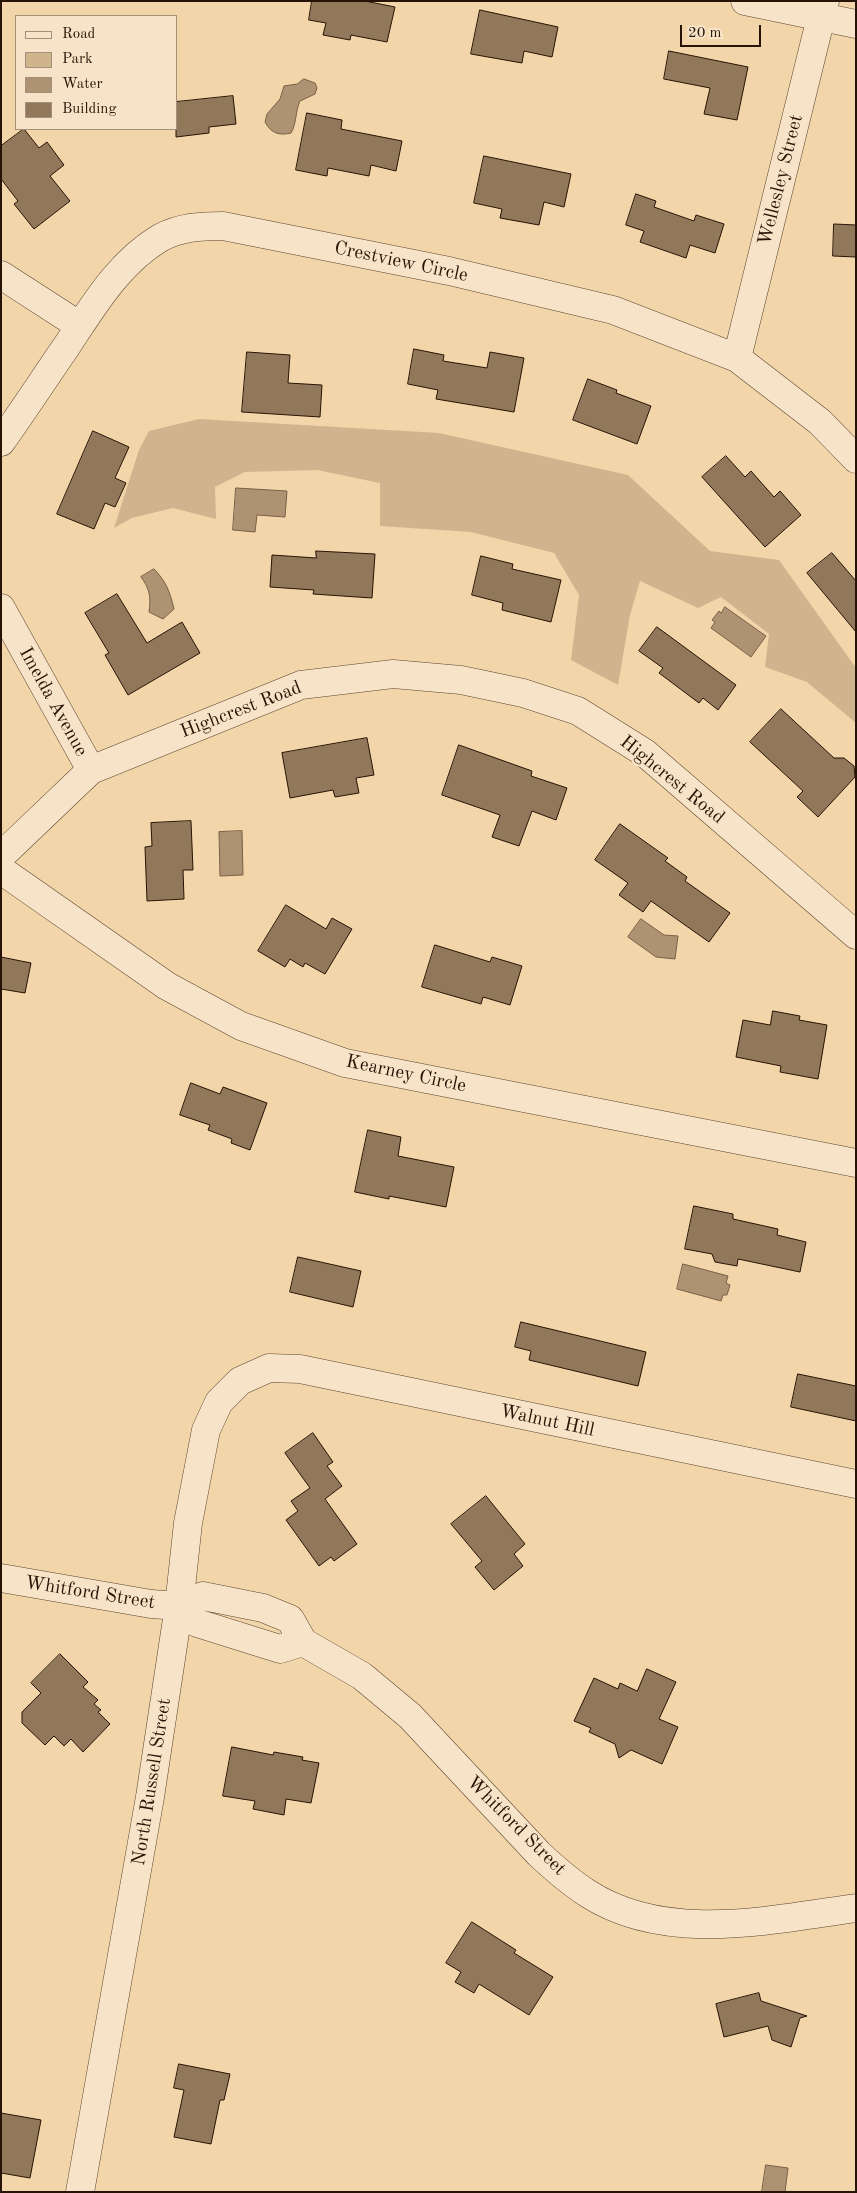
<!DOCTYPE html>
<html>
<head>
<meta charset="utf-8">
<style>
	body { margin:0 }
	#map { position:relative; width:857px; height:2193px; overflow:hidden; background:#f3d5aa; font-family:"Old Standard TT",serif }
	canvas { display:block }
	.frame { position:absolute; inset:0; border:2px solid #271305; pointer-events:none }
	.legend { position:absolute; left:15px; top:15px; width:162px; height:115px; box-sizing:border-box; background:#f7e4c8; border:1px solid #a4907a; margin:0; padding:6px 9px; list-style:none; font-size:15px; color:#271305 }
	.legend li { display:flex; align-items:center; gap:10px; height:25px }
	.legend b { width:25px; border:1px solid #a4907a }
	.scale { position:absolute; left:680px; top:25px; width:81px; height:22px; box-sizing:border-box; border:2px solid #271305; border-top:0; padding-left:6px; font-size:15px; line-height:18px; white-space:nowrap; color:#271305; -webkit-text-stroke:4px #f7e4c8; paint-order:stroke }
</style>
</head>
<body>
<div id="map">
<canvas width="857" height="2193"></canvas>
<div class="frame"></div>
<ul class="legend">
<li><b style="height:6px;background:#f7e4c8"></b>Road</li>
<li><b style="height:14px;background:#d0b48e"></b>Park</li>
<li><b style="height:14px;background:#ae9372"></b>Water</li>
<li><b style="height:14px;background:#91785b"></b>Building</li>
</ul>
<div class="scale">20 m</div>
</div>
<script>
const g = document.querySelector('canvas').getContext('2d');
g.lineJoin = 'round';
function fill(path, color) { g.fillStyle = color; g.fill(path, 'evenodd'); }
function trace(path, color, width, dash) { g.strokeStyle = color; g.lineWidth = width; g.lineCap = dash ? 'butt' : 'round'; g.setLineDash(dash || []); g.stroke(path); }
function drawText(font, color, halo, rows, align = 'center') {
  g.font = font + ' "Old Standard TT",serif'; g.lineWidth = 4.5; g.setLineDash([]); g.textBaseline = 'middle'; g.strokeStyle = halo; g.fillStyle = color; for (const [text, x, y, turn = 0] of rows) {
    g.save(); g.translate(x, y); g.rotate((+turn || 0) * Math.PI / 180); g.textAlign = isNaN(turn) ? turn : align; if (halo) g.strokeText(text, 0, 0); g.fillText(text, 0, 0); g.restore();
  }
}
fill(new Path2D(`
	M 199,419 L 439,433 L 628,475 L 710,551 L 779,560 L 856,668 L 856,723 L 807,682 L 765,667 L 769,634 L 721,597 L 698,608 L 640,581 L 630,615 L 618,685 L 571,660 L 579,595 L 554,553 L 471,532 L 380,526 L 380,483 L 317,470 L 245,472 L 215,487 L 216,519 L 173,508 L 132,518 L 114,528 L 139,450 L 149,431 Z`), '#d0b48e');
const water = new Path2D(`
	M 304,79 L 315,83 L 317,88 L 315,94 L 300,101 C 295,112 297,123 291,133 C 279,136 271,133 265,122 L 267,114 L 280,99 L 284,86 L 297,84 Z
	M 236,488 L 287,491 L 285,517 L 257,515 L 255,532 L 233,530 Z
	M 154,569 C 166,581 170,592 174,609 L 163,619 L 149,612 C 151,597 150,589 141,577 Z
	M 725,607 L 766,636 L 751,657 L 711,628 L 715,622 L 712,620 L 719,611 L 721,613 Z
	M 242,831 L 243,875 L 220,876 L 219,832 Z
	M 641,919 L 664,935 L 678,936 L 675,959 L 656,957 L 628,937 Z
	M 683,1264 L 728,1276 L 726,1283 L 730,1285 L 727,1295 L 723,1295 L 721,1301 L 677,1289 Z
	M 766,2165 L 788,2168 L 785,2192 L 762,2192 Z`);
fill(water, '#ae9372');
trace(water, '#786046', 1);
const building = new Path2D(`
	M 312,1 L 365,1 L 395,7 L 387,42 L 351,35 L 350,40 L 323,35 L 326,23 L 309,20 Z
	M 480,10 L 558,27 L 552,57 L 524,51 L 522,63 L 471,54 Z
	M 669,51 L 748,67 L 737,120 L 704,114 L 710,88 L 664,79 Z
	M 233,96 L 236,124 L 209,127 L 209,133 L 176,137 L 176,102 Z
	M 307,113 L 342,120 L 341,129 L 402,141 L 396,171 L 371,165 L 369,176 L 328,168 L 327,176 L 296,170 Z
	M 24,129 L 39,148 L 47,142 L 64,165 L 50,176 L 70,201 L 34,229 L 14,204 L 18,201 L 1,179 L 1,146 Z
	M 484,156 L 571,174 L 564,207 L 544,202 L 539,225 L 500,218 L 502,209 L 474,203 Z
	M 636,194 L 656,201 L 654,207 L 694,221 L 696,215 L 724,224 L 715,253 L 690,245 L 686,258 L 640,242 L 644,231 L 626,225 Z
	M 834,224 L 856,225 L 856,257 L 833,256 Z
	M 414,349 L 444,355 L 443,361 L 487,368 L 490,352 L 524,358 L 514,412 L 436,399 L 438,390 L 408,384 Z
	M 247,352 L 290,355 L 288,383 L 322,385 L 320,417 L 242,412 Z
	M 588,379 L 617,390 L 616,393 L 651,406 L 637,444 L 573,420 Z
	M 93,431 L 129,447 L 115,478 L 126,483 L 115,507 L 105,503 L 94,529 L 57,514 Z
	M 726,456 L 745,477 L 751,471 L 774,497 L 780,491 L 801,515 L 765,547 L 702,477 Z
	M 316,551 L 375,554 L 372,598 L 313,594 L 314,590 L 270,587 L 272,555 L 316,558 Z
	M 832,553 L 856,581 L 856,632 L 807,573 Z
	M 481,556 L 513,564 L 512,569 L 561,580 L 551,622 L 502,610 L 503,603 L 472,595 Z
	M 117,594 L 147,643 L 182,622 L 200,653 L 128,695 L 105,655 L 109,653 L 85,613 Z
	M 657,627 L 736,685 L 718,710 L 703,698 L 699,703 L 659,673 L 663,668 L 639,651 Z
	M 781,709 L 834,758 L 844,758 L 854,766 L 855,777 L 818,817 L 797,797 L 803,791 L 750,742 Z
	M 367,738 L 374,775 L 356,778 L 359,793 L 335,797 L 333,790 L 290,798 L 282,753 Z
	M 459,745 L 532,771 L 531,776 L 567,788 L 556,820 L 532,811 L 519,846 L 492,837 L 500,815 L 442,795 Z
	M 191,821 L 193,870 L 183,870 L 184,899 L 147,901 L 145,847 L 152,846 L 151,823 Z
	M 620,824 L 668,858 L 665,861 L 687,877 L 685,881 L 730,913 L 709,942 L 651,901 L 643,912 L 619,895 L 628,883 L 595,860 Z
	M 286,905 L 326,929 L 332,918 L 352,929 L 325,974 L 305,963 L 303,967 L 290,959 L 285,967 L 258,951 Z
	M 435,945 L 490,962 L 492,957 L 522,966 L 510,1005 L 483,997 L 481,1004 L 422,987 Z
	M 1,957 L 31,963 L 25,993 L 1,989 Z
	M 773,1011 L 800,1016 L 799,1020 L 827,1025 L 818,1079 L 780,1072 L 781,1066 L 736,1057 L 743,1020 L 770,1025 Z
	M 191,1083 L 220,1094 L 223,1087 L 267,1103 L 250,1150 L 231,1143 L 232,1139 L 208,1130 L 210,1125 L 180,1115 Z
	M 368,1130 L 401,1137 L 398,1156 L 454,1167 L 446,1207 L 389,1196 L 389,1199 L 355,1192 Z
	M 694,1206 L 733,1214 L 733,1219 L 778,1229 L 777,1235 L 806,1242 L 800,1272 L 738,1259 L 737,1266 L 715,1262 L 712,1254 L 685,1249 Z
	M 298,1257 L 361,1271 L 353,1307 L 290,1292 Z
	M 521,1322 L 646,1352 L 638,1386 L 529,1360 L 531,1351 L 515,1347 Z
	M 798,1374 L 856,1386 L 856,1421 L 791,1407 Z
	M 313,1433 L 333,1462 L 327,1466 L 342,1486 L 325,1499 L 357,1544 L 334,1561 L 331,1557 L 319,1566 L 286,1520 L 298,1511 L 291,1501 L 310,1488 L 285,1453 Z
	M 486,1496 L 525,1544 L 514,1554 L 523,1566 L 494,1590 L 475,1567 L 482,1561 L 451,1524 Z
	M 60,1654 L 88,1682 L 83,1687 L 98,1700 L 94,1704 L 101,1710 L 98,1712 L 110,1724 L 83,1752 L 71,1739 L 64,1746 L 54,1736 L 45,1745 L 22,1723 L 22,1712 L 41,1693 L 31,1683 Z
	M 647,1669 L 676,1682 L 659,1719 L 678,1727 L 662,1764 L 631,1750 L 619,1758 L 615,1744 L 589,1732 L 591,1728 L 574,1721 L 594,1678 L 618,1689 L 620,1683 L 637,1691 Z
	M 232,1747 L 273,1755 L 274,1752 L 303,1757 L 302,1760 L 319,1763 L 311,1803 L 286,1799 L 284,1815 L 253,1809 L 255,1801 L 223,1796 Z
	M 472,1922 L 516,1950 L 514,1953 L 553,1977 L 529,2015 L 479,1984 L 474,1993 L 455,1982 L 461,1972 L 446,1963 Z
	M 759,1993 L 761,2001 L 807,2016 L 800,2018 L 791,2047 L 772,2040 L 768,2026 L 724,2037 L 716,2004 Z
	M 179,2064 L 230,2074 L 224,2100 L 220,2100 L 211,2144 L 174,2137 L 184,2090 L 174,2088 Z
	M 1,2113 L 41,2120 L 30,2178 L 1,2173 Z`);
fill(building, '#91785b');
trace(building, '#271305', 1);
const minor = new Path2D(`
	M 745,1 L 856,24
	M 1,275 L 80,326
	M 737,358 L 825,1
	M 1,442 C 23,411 44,379 66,347 C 92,308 118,263 160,238 C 180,227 201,226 223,226 L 449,271 L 613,310 L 737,358 L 820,422 L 856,459
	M 1,608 L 91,770
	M 1,856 L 91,770 L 301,685 L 393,674 L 461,680 L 523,693 L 578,711 L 645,753 L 856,935
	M 1,870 L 167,986 L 241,1026 L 345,1063 L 856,1163
	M 1,1578 L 151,1604 L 179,1606 L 203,1596 L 263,1608 L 290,1619 L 303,1642 L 362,1676 L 410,1716 L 539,1854 C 554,1868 570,1882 587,1893 C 665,1944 770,1920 856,1908
	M 179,1606 L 197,1623 L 280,1649 L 303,1642
	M 80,2192 L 150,1797 L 179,1606 L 188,1523 L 206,1430 L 219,1402 L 240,1381 L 269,1368 L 300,1369 L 856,1484`);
trace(minor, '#5a442e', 29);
trace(minor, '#f7e4c8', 28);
drawText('19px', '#271305', '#f7e4c8', [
	["Wellesley Street",781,180,-76],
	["Crestview Circle",401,262,12],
	["Imelda Avenue",53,702,61],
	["Highcrest Road",241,710,-21],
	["Highcrest Road",672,780,39],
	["Kearney Circle",406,1074,12],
	["Walnut Hill",547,1421,12],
	["Whitford Street",90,1593,9],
	["North Russell Street",152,1782,-81],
	["Whitford Street",516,1826,45]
]);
</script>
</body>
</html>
